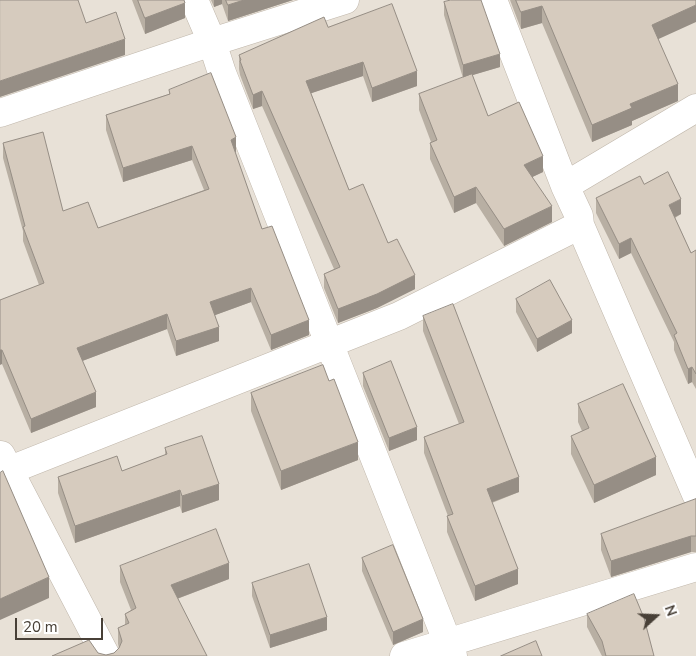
<!DOCTYPE html>
<html>
<head>
<meta charset="utf-8">
<style>
	body { margin:0 }
	#map { position:relative; width:696px; height:656px; overflow:hidden; background:#f4f0e9; font-family:"Nunito Sans",sans-serif }
	canvas { display:block }
	.north { position:absolute; left:631px; top:591px; width:50px; height:50px; -webkit-text-stroke:4px #fff; paint-order:stroke; rotate:70deg; font-size:14px; font-weight:700; line-height:20px; text-align:center; color:#484037 }
	.north::after { content:''; display:block; margin:auto; width:18px; height:22px; background:#484037; clip-path:polygon(50% 0,100% 100%,50% 72%,0 100%) }
	.scale { position:absolute; left:15px; top:618px; width:88px; height:22px; box-sizing:border-box; border:2px solid #484037; border-top:0; padding-left:6px; font-size:15px; line-height:18px; white-space:nowrap; color:#484037; -webkit-text-stroke:4px #fff; paint-order:stroke }
</style>
</head>
<body>
<div id="map">
<canvas width="696" height="656"></canvas>
<div class="north">N</div>
<div class="scale">20 m</div>
</div>
<script>
const g = document.querySelector('canvas').getContext('2d');
g.lineJoin = 'round';
function fill(path, color) { g.fillStyle = color; g.fill(path, 'evenodd'); }
function trace(path, color, width, dash) { g.strokeStyle = color; g.lineWidth = width; g.lineCap = dash ? 'butt' : 'round'; g.setLineDash(dash || []); g.stroke(path); }
fill(new Path2D(`
	M 0,0 L 696,0 L 696,656 L 0,656 Z`), '#e8e1d7');
const minor = new Path2D(`
	M 194,0 L 212,42 L 222,73 L 453,656
	M 493,0 L 565,186 L 579,216 L 580,225 L 696,494
	M 0,113 L 212,42 L 345,0
	M 565,186 L 696,108
	M 1,455 L 106,656
	M 0,474 L 399,316 L 580,225
	M 404,656 L 696,567`);
trace(minor, '#c0b7ab', 29);
trace(minor, '#fff', 28);
fill(new Path2D(`
	M 132,0 L 184,0 L 185,18 L 145,34 Z
	M 211,0 L 293,0 L 228,21 L 222,4 L 214,7 Z
	M 510,0 L 696,0 L 658,39 L 678,101 L 632,121 L 632,125 L 592,142 L 542,23 L 521,29 Z
	M 444,2 L 500,67 L 472,75 L 488,116 L 543,172 L 532,177 L 552,222 L 504,246 L 476,203 L 454,213 L 430,159 L 430,143 L 431,142 L 419,110 L 419,94 L 463,78 L 444,15 Z
	M 328,27 L 417,86 L 372,102 L 363,76 L 311,93 L 349,190 L 388,243 L 415,289 L 377,308 L 338,323 L 324,288 L 324,274 L 334,269 L 262,106 L 253,109 L 240,75 L 239,69 L 239,55 Z
	M 169,90 L 236,152 L 235,152 L 262,229 L 309,335 L 271,350 L 251,302 L 215,315 L 219,341 L 176,356 L 167,329 L 82,361 L 96,407 L 31,433 L 2,364 L 0,300 L 39,285 L 23,241 L 23,231 L 3,158 L 3,143 L 63,211 L 98,228 L 204,190 L 192,160 L 123,182 L 106,130 L 106,115 L 169,94 Z
	M 644,184 L 681,214 L 675,218 L 691,253 L 696,250 L 696,389 L 692,382 L 688,384 L 674,350 L 674,342 L 631,253 L 619,259 L 596,213 L 596,198 Z
	M 516,299 L 572,333 L 537,352 L 516,312 Z
	M 423,316 L 519,492 L 492,503 L 518,584 L 475,601 L 447,532 L 447,516 L 448,516 L 424,453 L 424,437 L 459,424 L 423,331 Z
	M 363,373 L 417,440 L 389,451 L 363,386 Z
	M 251,393 L 358,460 L 281,490 L 251,411 Z
	M 578,404 L 656,475 L 594,503 L 571,454 L 571,436 L 582,431 L 578,422 Z
	M 165,448 L 219,500 L 182,513 L 180,506 L 75,543 L 58,493 L 58,477 L 122,471 L 165,455 Z
	M 696,499 L 696,552 L 691,552 L 611,577 L 601,550 L 601,534 Z
	M 362,558 L 423,632 L 393,645 L 362,571 Z
	M 120,566 L 229,579 L 177,599 L 207,656 L 52,656 L 106,655 L 114,653 L 119,648 L 118,644 L 118,628 L 125,625 L 125,614 L 131,610 L 120,582 Z
	M 252,583 L 327,630 L 270,648 L 252,596 Z
	M 587,614 L 654,656 L 602,656 L 587,627 Z`), '#b8afa3');
fill(new Path2D(`
	M 214,0 L 222,0 L 222,4 L 214,7 Z
	M 244,0 L 293,0 L 228,21 L 228,5 Z
	M 185,3 L 185,18 L 145,34 L 145,18 Z
	M 696,5 L 696,22 L 652,42 L 652,25 Z
	M 542,6 L 542,23 L 521,29 L 521,12 Z
	M 125,39 L 125,55 L 0,97 L 0,81 Z
	M 500,54 L 500,67 L 463,78 L 463,65 Z
	M 363,62 L 363,76 L 306,95 L 306,81 Z
	M 417,71 L 417,86 L 372,102 L 372,88 Z
	M 678,84 L 678,101 L 632,121 L 632,125 L 592,142 L 592,125 L 630,104 Z
	M 262,91 L 262,106 L 253,109 L 253,95 Z
	M 236,137 L 236,152 L 231,154 L 231,140 Z
	M 192,146 L 192,160 L 123,182 L 123,168 Z
	M 543,156 L 543,172 L 524,181 L 524,165 Z
	M 476,187 L 476,203 L 454,213 L 454,197 Z
	M 681,199 L 681,214 L 669,220 L 669,205 Z
	M 552,206 L 552,222 L 504,246 L 504,229 Z
	M 631,238 L 631,253 L 619,259 L 619,244 Z
	M 415,275 L 415,289 L 377,308 L 338,323 L 338,309 Z
	M 251,288 L 251,302 L 210,317 L 210,302 Z
	M 167,314 L 167,329 L 77,363 L 77,348 Z
	M 309,320 L 309,335 L 271,350 L 271,335 Z
	M 572,320 L 572,333 L 537,352 L 537,339 Z
	M 219,327 L 219,341 L 176,356 L 176,341 Z
	M 0,350 L 2,350 L 2,364 L 0,365 Z
	M 692,367 L 692,382 L 688,384 L 688,369 Z
	M 96,392 L 96,407 L 31,433 L 31,419 Z
	M 417,427 L 417,440 L 389,451 L 389,438 Z
	M 358,442 L 358,460 L 281,490 L 281,471 Z
	M 656,457 L 656,475 L 594,503 L 594,485 Z
	M 519,477 L 519,492 L 487,504 L 487,489 Z
	M 219,484 L 219,500 L 182,513 L 182,496 Z
	M 180,490 L 180,506 L 75,543 L 75,526 Z
	M 691,536 L 691,552 L 611,577 L 611,561 Z
	M 229,563 L 229,579 L 171,601 L 171,585 Z
	M 518,569 L 518,584 L 475,601 L 475,586 Z
	M 49,577 L 49,598 L 0,620 L 0,599 Z
	M 327,617 L 327,630 L 270,648 L 270,635 Z
	M 423,619 L 423,632 L 393,645 L 393,632 Z`), '#968e85');
const building = new Path2D(`
	M 0,0 L 78,0 L 86,23 L 116,12 L 125,39 L 0,81 Z
	M 138,0 L 184,0 L 185,3 L 145,18 Z
	M 226,0 L 244,0 L 228,5 Z
	M 451,0 L 481,0 L 500,54 L 463,65 L 444,2 Z
	M 516,0 L 696,0 L 696,5 L 652,25 L 678,84 L 630,104 L 632,108 L 592,125 L 542,6 L 521,12 Z
	M 392,4 L 417,71 L 372,88 L 363,62 L 306,81 L 349,190 L 363,184 L 388,243 L 397,239 L 415,275 L 377,294 L 338,309 L 324,274 L 340,267 L 262,91 L 253,95 L 240,61 L 241,60 L 239,55 L 324,17 L 328,27 Z
	M 211,73 L 236,137 L 231,140 L 262,229 L 272,226 L 309,320 L 271,335 L 251,288 L 210,302 L 219,327 L 176,341 L 167,314 L 77,348 L 96,392 L 31,419 L 2,350 L 0,350 L 0,300 L 44,283 L 23,227 L 25,226 L 3,143 L 43,132 L 63,211 L 88,202 L 98,228 L 209,189 L 192,146 L 123,168 L 106,115 L 170,94 L 169,90 Z
	M 472,74 L 488,116 L 519,102 L 543,156 L 524,165 L 552,206 L 504,229 L 476,187 L 454,197 L 430,143 L 437,140 L 419,94 Z
	M 668,172 L 681,199 L 669,205 L 691,253 L 696,250 L 696,374 L 692,367 L 688,369 L 674,335 L 677,333 L 631,238 L 619,244 L 596,198 L 640,176 L 644,184 Z
	M 550,280 L 572,320 L 537,339 L 516,299 Z
	M 453,304 L 519,477 L 487,489 L 518,569 L 475,586 L 447,516 L 453,514 L 424,437 L 464,422 L 423,316 Z
	M 391,361 L 417,427 L 389,438 L 363,373 Z
	M 323,365 L 329,381 L 334,379 L 358,442 L 281,471 L 251,393 Z
	M 623,384 L 656,457 L 594,485 L 571,436 L 589,428 L 578,404 Z
	M 202,436 L 219,484 L 182,496 L 180,490 L 75,526 L 58,477 L 117,456 L 122,471 L 167,454 L 165,448 Z
	M 3,471 L 49,577 L 0,599 L 0,473 Z
	M 696,499 L 696,536 L 691,536 L 611,561 L 601,534 Z
	M 216,529 L 229,563 L 171,585 L 207,656 L 52,656 L 89,640 L 98,653 L 106,655 L 114,653 L 119,648 L 122,641 L 118,628 L 129,623 L 125,614 L 136,608 L 120,566 Z
	M 393,545 L 423,619 L 393,632 L 362,558 Z
	M 309,564 L 327,617 L 270,635 L 252,583 Z
	M 634,594 L 644,618 L 654,656 L 606,656 L 602,641 L 587,614 Z
	M 536,641 L 542,656 L 501,656 Z`);
fill(building, '#d6cbbe');
trace(building, '#968e85', 1);
</script>
</body>
</html>
